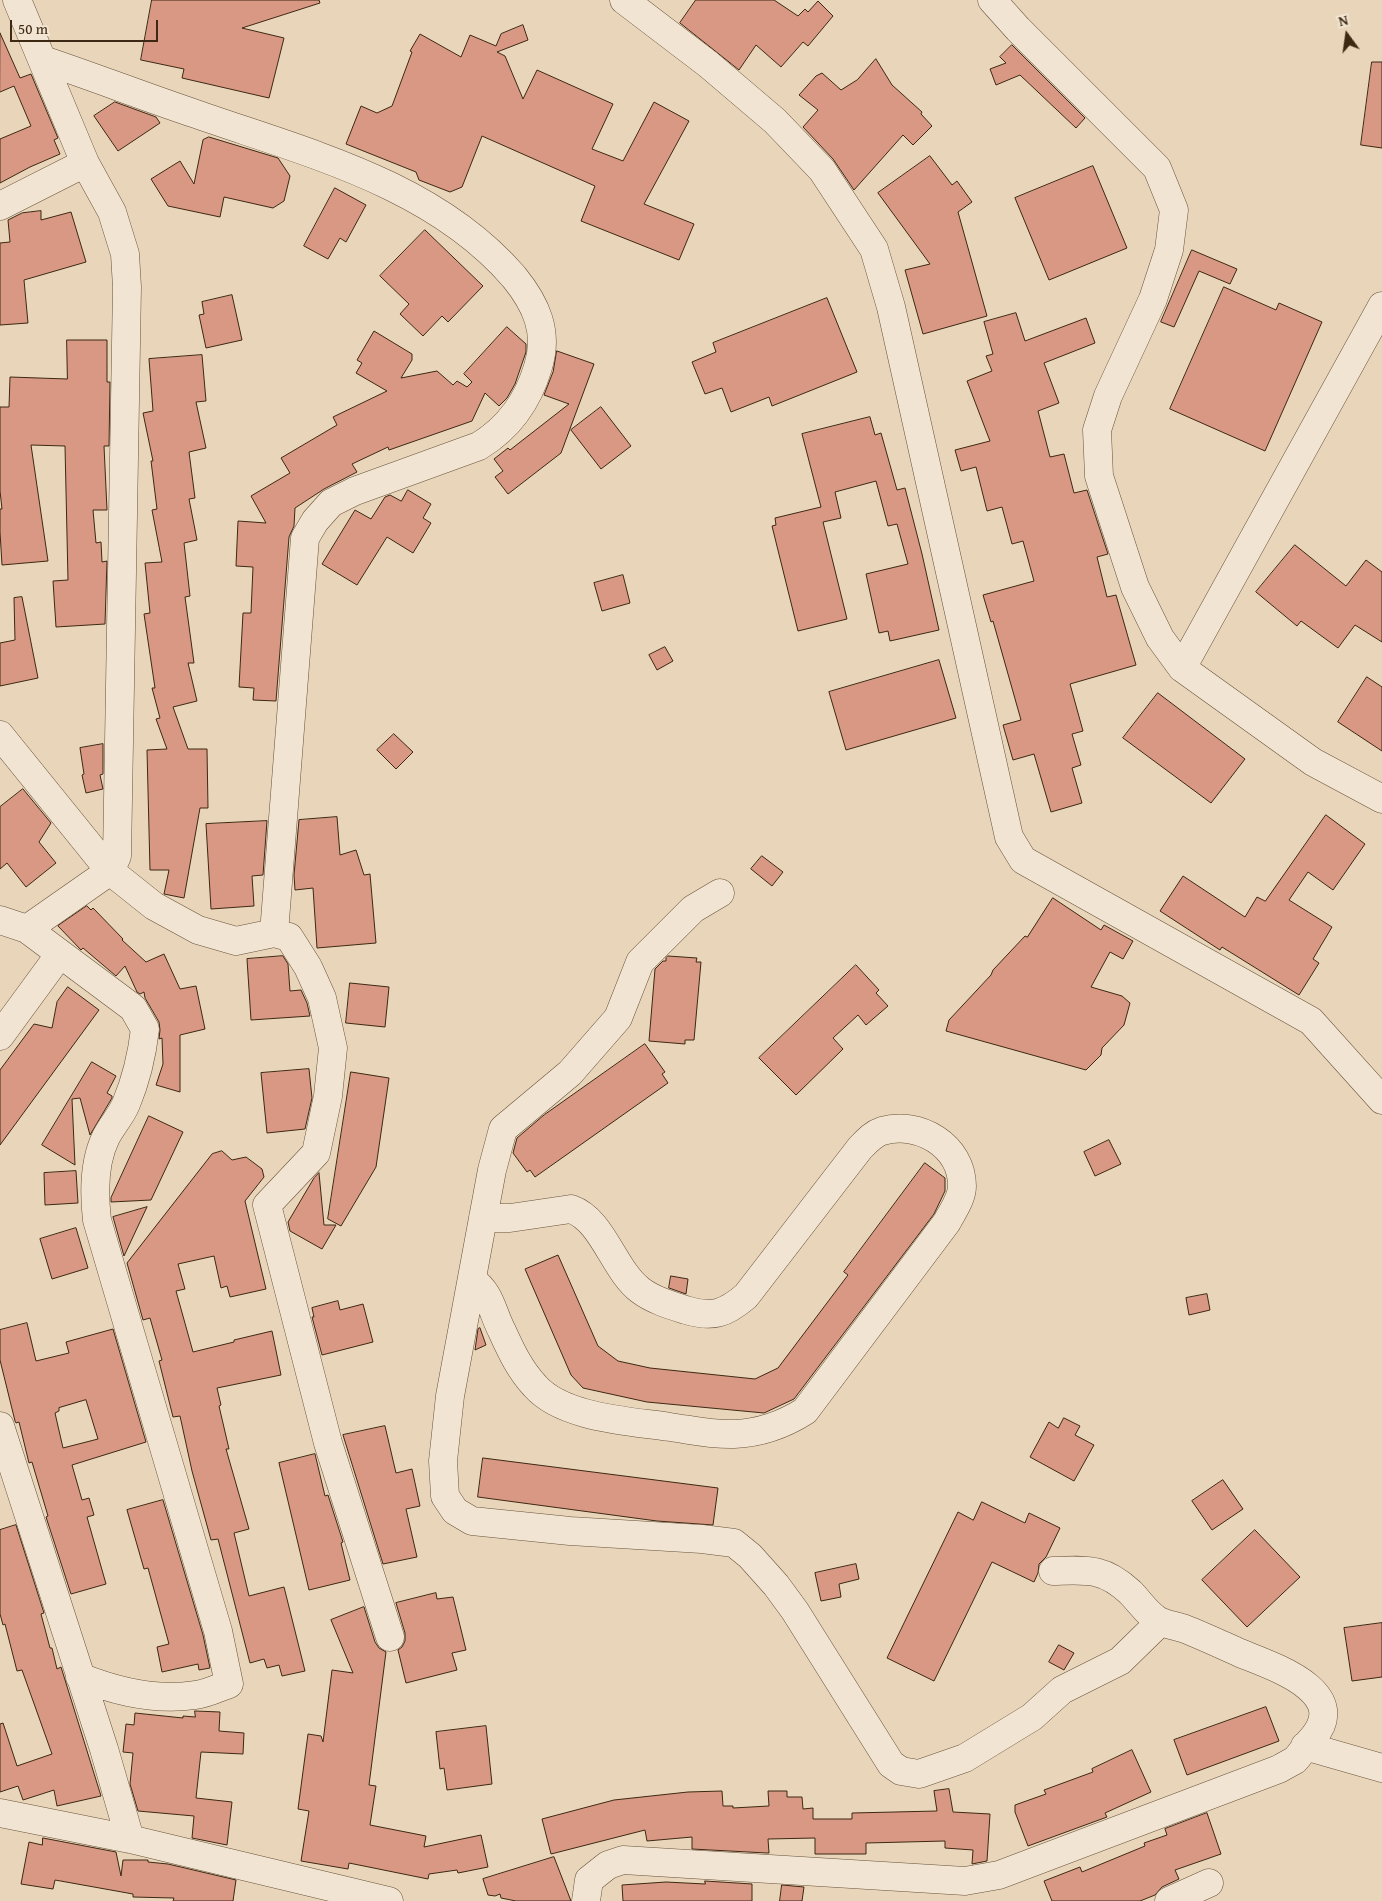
<!DOCTYPE html>
<html>
<head>
<meta charset="utf-8">
<style>
	body { margin:0 }
	#map { position:relative; width:1382px; height:1901px; overflow:hidden; background:#e9d5b9; font-family:"Gentium Book Plus",serif }
	canvas { display:block }
	.north { position:absolute; left:1322px; top:10px; width:50px; height:50px; -webkit-text-stroke:4px #f1e4d2; paint-order:stroke; rotate:346deg; font-size:14px; font-weight:700; line-height:20px; text-align:center; color:#3d2813 }
	.north::after { content:''; display:block; margin:auto; width:18px; height:22px; background:#3d2813; clip-path:polygon(50% 0,100% 100%,50% 72%,0 100%) }
	.scale { position:absolute; left:10px; top:20px; width:148px; height:22px; box-sizing:border-box; border:2px solid #3d2813; border-top:0; padding-left:6px; font-size:15px; line-height:18px; white-space:nowrap; color:#3d2813; -webkit-text-stroke:4px #f1e4d2; paint-order:stroke }
</style>
</head>
<body>
<div id="map">
<canvas width="1382" height="1901"></canvas>
<div class="north">N</div>
<div class="scale">50 m</div>
</div>
<script>
const g = document.querySelector('canvas').getContext('2d');
g.lineJoin = 'round';
function fill(path, color) { g.fillStyle = color; g.fill(path, 'evenodd'); }
function trace(path, color, width, dash) { g.strokeStyle = color; g.lineWidth = width; g.lineCap = dash ? 'butt' : 'round'; g.setLineDash(dash || []); g.stroke(path); }
const building = new Path2D(`
	M 152,0 L 319,0 L 320,3 L 242,28 L 284,38 L 269,98 L 182,78 L 184,69 L 141,60 Z
	M 696,0 L 774,0 L 798,16 L 805,9 L 808,12 L 818,1 L 833,16 L 808,46 L 803,42 L 781,67 L 756,45 L 739,70 L 680,23 Z
	M 523,25 L 528,40 L 497,52 L 505,56 L 523,99 L 537,70 L 613,104 L 592,149 L 623,161 L 654,102 L 689,121 L 644,204 L 694,224 L 679,260 L 581,221 L 595,186 L 482,136 L 462,187 L 450,192 L 419,180 L 416,172 L 346,144 L 361,106 L 377,113 L 392,106 L 412,52 L 410,51 L 420,34 L 461,57 L 470,35 L 496,46 L 501,34 Z
	M 0,33 L 20,78 L 31,74 L 58,138 L 54,140 L 60,154 L 30,167 L 0,183 L 0,139 L 31,126 L 14,86 L 0,92 Z
	M 1012,45 L 1085,118 L 1076,128 L 1020,75 L 996,85 L 990,69 L 1006,63 L 1000,57 Z
	M 876,59 L 892,85 L 922,112 L 921,114 L 932,126 L 913,145 L 903,135 L 854,190 L 833,159 L 803,127 L 818,110 L 799,95 L 816,76 L 822,73 L 841,90 L 857,80 Z
	M 1372,62 L 1382,62 L 1382,148 L 1361,145 Z
	M 115,102 L 156,117 L 160,123 L 118,151 L 94,116 Z
	M 209,137 L 278,158 L 290,176 L 284,201 L 273,208 L 224,197 L 220,217 L 168,206 L 151,179 L 180,161 L 194,184 L 203,140 Z
	M 930,156 L 952,185 L 957,181 L 972,202 L 958,212 L 987,316 L 923,334 L 905,270 L 930,264 L 878,193 Z
	M 1093,166 L 1127,248 L 1049,280 L 1015,198 Z
	M 335,188 L 366,205 L 346,242 L 340,238 L 328,259 L 304,246 Z
	M 41,211 L 41,220 L 71,212 L 86,262 L 24,280 L 28,323 L 0,325 L 0,243 L 10,242 L 8,220 L 22,213 Z
	M 425,230 L 483,286 L 448,322 L 442,316 L 423,336 L 400,314 L 409,304 L 380,276 Z
	M 1192,250 L 1237,269 L 1230,284 L 1199,271 L 1174,327 L 1161,322 Z
	M 1224,287 L 1276,310 L 1279,303 L 1322,322 L 1265,451 L 1170,409 Z
	M 232,295 L 242,340 L 206,348 L 199,315 L 204,314 L 202,302 Z
	M 827,298 L 857,372 L 772,406 L 769,397 L 731,412 L 722,388 L 705,394 L 692,362 L 716,352 L 713,343 Z
	M 1016,313 L 1025,341 L 1086,318 L 1095,343 L 1044,363 L 1059,403 L 1038,411 L 1050,457 L 1064,454 L 1074,493 L 1087,490 L 1108,554 L 1097,557 L 1107,597 L 1116,595 L 1136,665 L 1070,684 L 1083,731 L 1072,734 L 1081,765 L 1072,768 L 1082,803 L 1051,812 L 1034,754 L 1013,760 L 1003,725 L 1021,720 L 993,621 L 991,622 L 983,595 L 1034,581 L 1023,541 L 1012,544 L 1002,507 L 987,511 L 976,467 L 961,471 L 955,450 L 990,441 L 967,381 L 992,371 L 986,356 L 993,354 L 984,322 Z
	M 507,327 L 526,344 L 526,352 L 515,384 L 507,398 L 499,406 L 485,393 L 472,421 L 389,450 L 388,447 L 352,464 L 357,472 L 324,489 L 295,508 L 294,526 L 289,537 L 276,701 L 253,700 L 254,688 L 239,687 L 243,613 L 251,613 L 253,567 L 236,566 L 238,521 L 266,523 L 251,496 L 290,473 L 281,458 L 337,425 L 333,417 L 387,391 L 356,373 L 362,363 L 357,360 L 374,331 L 412,354 L 412,360 L 401,378 L 437,371 L 453,385 L 457,381 L 467,387 L 472,382 L 464,374 Z
	M 67,340 L 107,340 L 107,382 L 110,382 L 109,446 L 104,446 L 107,510 L 93,510 L 96,543 L 101,542 L 102,562 L 107,561 L 105,624 L 56,627 L 53,581 L 68,580 L 65,446 L 31,445 L 48,561 L 2,565 L 0,532 L 0,509 L 2,509 L 0,491 L 0,407 L 9,407 L 10,377 L 67,379 Z
	M 557,351 L 594,364 L 561,453 L 508,494 L 495,477 L 503,471 L 494,459 L 508,448 L 510,450 L 569,404 L 544,395 L 553,372 Z
	M 202,355 L 206,401 L 196,402 L 206,448 L 189,452 L 195,498 L 189,499 L 197,540 L 184,543 L 190,596 L 185,597 L 194,663 L 188,663 L 197,701 L 173,707 L 188,749 L 207,749 L 208,808 L 200,808 L 184,898 L 164,894 L 169,870 L 150,870 L 147,750 L 167,749 L 156,719 L 160,718 L 152,688 L 155,688 L 144,614 L 150,613 L 145,563 L 162,562 L 152,510 L 157,509 L 151,461 L 153,461 L 143,413 L 153,411 L 149,359 Z
	M 601,407 L 631,446 L 601,469 L 571,430 Z
	M 870,417 L 875,435 L 881,433 L 897,490 L 905,488 L 922,554 L 939,630 L 890,641 L 888,631 L 879,633 L 866,574 L 908,564 L 897,524 L 888,526 L 876,481 L 835,492 L 841,518 L 823,522 L 847,619 L 798,631 L 772,526 L 776,525 L 775,518 L 821,507 L 802,434 Z
	M 408,490 L 431,504 L 423,518 L 431,523 L 413,553 L 387,537 L 357,585 L 322,564 L 355,510 L 371,519 L 385,497 L 390,495 L 401,501 Z
	M 1295,545 L 1346,586 L 1366,560 L 1382,572 L 1382,642 L 1355,625 L 1338,648 L 1301,621 L 1297,626 L 1256,592 Z
	M 623,575 L 630,603 L 602,611 L 594,583 Z
	M 22,597 L 38,678 L 0,686 L 0,643 L 15,640 L 14,598 Z
	M 665,647 L 673,661 L 657,670 L 649,655 Z
	M 939,660 L 956,718 L 846,750 L 829,692 Z
	M 1367,677 L 1382,687 L 1382,751 L 1338,722 Z
	M 1158,693 L 1245,759 L 1211,803 L 1123,738 Z
	M 394,734 L 413,752 L 396,769 L 377,750 Z
	M 103,744 L 103,774 L 100,775 L 103,789 L 86,793 L 82,775 L 84,774 L 80,748 Z
	M 23,789 L 51,823 L 39,842 L 56,863 L 26,887 L 7,863 L 0,869 L 0,807 Z
	M 1326,815 L 1365,844 L 1333,890 L 1308,872 L 1289,900 L 1332,927 L 1313,959 L 1319,963 L 1299,995 L 1222,947 L 1220,950 L 1160,911 L 1183,876 L 1245,917 L 1257,897 L 1265,901 Z
	M 337,817 L 340,855 L 356,850 L 364,875 L 370,874 L 376,943 L 317,948 L 313,888 L 295,890 L 294,875 L 299,820 Z
	M 267,821 L 263,875 L 252,876 L 254,906 L 211,909 L 206,824 Z
	M 762,856 L 783,872 L 772,886 L 751,869 Z
	M 1053,898 L 1101,930 L 1104,925 L 1133,941 L 1123,959 L 1110,952 L 1091,987 L 1122,996 L 1130,1003 L 1124,1025 L 1102,1048 L 1101,1055 L 1086,1070 L 946,1031 L 949,1020 L 991,975 L 993,970 L 1025,936 L 1027,937 Z
	M 87,906 L 91,910 L 93,908 L 123,939 L 122,940 L 146,962 L 164,954 L 180,989 L 196,986 L 205,1029 L 180,1035 L 180,1092 L 156,1085 L 163,1064 L 162,1038 L 159,1039 L 160,1030 L 159,1022 L 145,998 L 144,992 L 140,994 L 137,992 L 125,966 L 116,976 L 83,948 L 81,950 L 58,926 Z
	M 283,956 L 288,964 L 290,991 L 301,990 L 307,1003 L 310,1016 L 251,1020 L 247,959 Z
	M 668,956 L 697,958 L 696,962 L 701,962 L 694,1040 L 685,1040 L 685,1044 L 649,1041 L 655,969 L 663,961 L 666,961 L 666,958 Z
	M 856,965 L 879,990 L 876,993 L 888,1006 L 866,1025 L 858,1015 L 833,1038 L 843,1049 L 796,1095 L 759,1058 Z
	M 350,983 L 389,987 L 385,1027 L 346,1023 Z
	M 68,987 L 99,1010 L 0,1145 L 0,1070 L 34,1024 L 52,1028 L 57,1002 Z
	M 645,1044 L 665,1072 L 662,1074 L 668,1083 L 535,1177 L 530,1170 L 527,1172 L 513,1153 L 517,1138 L 544,1115 Z
	M 92,1062 L 116,1076 L 107,1093 L 112,1096 L 112,1098 L 90,1135 L 80,1098 L 72,1099 L 75,1165 L 42,1145 Z
	M 309,1069 L 312,1098 L 305,1129 L 267,1133 L 261,1073 Z
	M 351,1072 L 389,1078 L 376,1167 L 341,1226 L 328,1219 Z
	M 149,1116 L 183,1132 L 151,1200 L 111,1202 L 111,1198 Z
	M 1109,1140 L 1121,1164 L 1095,1176 L 1084,1152 Z
	M 222,1151 L 232,1160 L 246,1157 L 262,1169 L 264,1177 L 245,1201 L 266,1289 L 230,1297 L 227,1286 L 221,1288 L 214,1256 L 178,1264 L 185,1289 L 176,1291 L 193,1352 L 234,1342 L 234,1340 L 272,1331 L 281,1375 L 217,1388 L 221,1405 L 219,1406 L 229,1449 L 226,1449 L 249,1529 L 234,1533 L 249,1596 L 284,1587 L 305,1671 L 282,1676 L 279,1665 L 267,1668 L 264,1659 L 250,1663 L 218,1539 L 211,1540 L 192,1471 L 180,1416 L 173,1417 L 159,1361 L 162,1360 L 150,1318 L 143,1320 L 127,1263 L 212,1154 Z
	M 925,1163 L 945,1178 L 945,1191 L 934,1214 L 794,1399 L 764,1413 L 647,1402 L 583,1388 L 571,1375 L 525,1269 L 558,1255 L 598,1346 L 618,1361 L 650,1368 L 755,1379 L 778,1368 L 848,1275 L 844,1272 Z
	M 76,1171 L 78,1203 L 45,1205 L 44,1173 Z
	M 319,1173 L 324,1225 L 336,1225 L 322,1249 L 290,1231 L 288,1222 L 314,1178 Z
	M 147,1207 L 124,1256 L 113,1217 Z
	M 76,1228 L 88,1268 L 52,1279 L 40,1239 Z
	M 671,1276 L 688,1279 L 686,1294 L 669,1288 Z
	M 1207,1294 L 1210,1310 L 1189,1315 L 1186,1298 Z
	M 338,1301 L 340,1310 L 363,1304 L 373,1342 L 322,1355 L 312,1317 L 314,1317 L 312,1308 Z
	M 27,1323 L 36,1361 L 69,1353 L 66,1342 L 113,1329 L 146,1442 L 72,1465 L 82,1500 L 89,1498 L 94,1515 L 87,1517 L 106,1584 L 71,1594 L 46,1517 L 48,1516 L 32,1462 L 29,1463 L 19,1422 L 16,1423 L 15,1421 L 0,1360 L 0,1330 ZM 86,1400 L 98,1439 L 63,1448 L 55,1413 L 59,1411 L 59,1408 Z
	M 480,1328 L 486,1345 L 475,1350 L 478,1329 Z
	M 1064,1418 L 1080,1426 L 1075,1435 L 1094,1445 L 1074,1481 L 1030,1457 L 1049,1422 L 1058,1428 Z
	M 385,1426 L 396,1473 L 412,1469 L 420,1506 L 406,1509 L 417,1557 L 383,1564 L 343,1435 Z
	M 315,1454 L 325,1496 L 328,1495 L 343,1542 L 341,1543 L 350,1580 L 309,1590 L 279,1463 Z
	M 483,1458 L 718,1488 L 713,1525 L 657,1521 L 478,1497 Z
	M 1223,1480 L 1243,1509 L 1212,1530 L 1192,1501 Z
	M 163,1500 L 203,1635 L 210,1668 L 199,1670 L 198,1664 L 162,1672 L 157,1647 L 169,1644 L 148,1568 L 144,1569 L 127,1510 Z
	M 982,1502 L 1025,1523 L 1029,1513 L 1060,1528 L 1046,1557 L 1039,1564 L 1038,1573 L 1034,1582 L 992,1562 L 934,1681 L 887,1658 L 958,1512 L 973,1520 Z
	M 16,1525 L 44,1613 L 41,1614 L 50,1648 L 52,1648 L 57,1669 L 61,1667 L 101,1796 L 57,1806 L 54,1790 L 23,1800 L 18,1786 L 0,1792 L 0,1724 L 3,1723 L 17,1766 L 52,1754 L 22,1670 L 17,1671 L 5,1624 L 3,1625 L 0,1614 L 0,1530 Z
	M 1255,1530 L 1300,1577 L 1247,1627 L 1202,1580 Z
	M 856,1564 L 859,1579 L 839,1584 L 841,1597 L 821,1601 L 815,1573 Z
	M 436,1593 L 437,1599 L 453,1597 L 466,1650 L 452,1653 L 457,1670 L 406,1683 L 398,1650 L 402,1647 L 405,1641 L 405,1633 L 396,1603 Z
	M 364,1607 L 375,1642 L 379,1648 L 386,1652 L 369,1785 L 376,1786 L 370,1825 L 426,1836 L 424,1847 L 481,1835 L 488,1867 L 458,1873 L 457,1870 L 429,1874 L 428,1879 L 349,1863 L 348,1869 L 301,1861 L 309,1811 L 298,1809 L 308,1734 L 321,1736 L 323,1742 L 332,1670 L 353,1673 L 331,1620 Z
	M 1382,1623 L 1382,1677 L 1352,1681 L 1344,1628 Z
	M 1059,1645 L 1074,1653 L 1064,1670 L 1049,1662 Z
	M 1266,1707 L 1279,1741 L 1187,1775 L 1174,1740 Z
	M 195,1711 L 220,1712 L 219,1731 L 244,1733 L 243,1754 L 201,1752 L 196,1798 L 232,1802 L 227,1845 L 192,1838 L 194,1816 L 138,1811 L 130,1784 L 133,1753 L 123,1752 L 126,1724 L 134,1725 L 135,1713 L 183,1718 L 183,1716 L 195,1717 Z
	M 486,1726 L 492,1784 L 447,1790 L 444,1768 L 440,1769 L 436,1732 Z
	M 1132,1750 L 1151,1792 L 1105,1813 L 1107,1817 L 1028,1846 L 1015,1812 L 1015,1805 L 1046,1794 L 1044,1790 L 1093,1772 L 1092,1769 Z
	M 949,1789 L 953,1812 L 990,1814 L 987,1861 L 972,1864 L 973,1850 L 945,1848 L 945,1841 L 866,1843 L 866,1854 L 815,1854 L 815,1838 L 768,1839 L 769,1853 L 767,1853 L 692,1849 L 692,1837 L 647,1841 L 645,1830 L 551,1854 L 542,1819 L 614,1800 L 688,1792 L 722,1791 L 723,1806 L 733,1806 L 733,1808 L 769,1806 L 768,1791 L 787,1791 L 787,1797 L 802,1797 L 803,1809 L 813,1808 L 813,1819 L 852,1819 L 852,1813 L 937,1811 L 934,1791 Z
	M 1207,1813 L 1221,1854 L 1175,1870 L 1179,1879 L 1162,1887 L 1155,1895 L 1140,1901 L 1052,1901 L 1044,1881 L 1080,1867 L 1082,1872 L 1145,1846 L 1144,1843 L 1167,1835 L 1165,1829 Z
	M 43,1838 L 116,1852 L 121,1876 L 123,1860 L 148,1860 L 148,1862 L 168,1864 L 236,1880 L 233,1901 L 173,1901 L 174,1898 L 133,1897 L 133,1894 L 55,1880 L 53,1889 L 21,1884 L 29,1842 L 42,1845 Z
	M 554,1857 L 571,1901 L 516,1901 L 501,1898 L 500,1894 L 495,1896 L 488,1895 L 483,1879 Z
	M 705,1881 L 752,1884 L 752,1901 L 623,1901 L 622,1885 L 666,1882 L 705,1884 Z
	M 782,1885 L 804,1887 L 802,1901 L 780,1901 Z`);
fill(building, '#d89883');
trace(building, '#3d2813', 1);
const minor = new Path2D(`
	M 17,0 L 85,163 L 112,212 L 125,254 L 127,287 L 117,856 L 110,871 L 154,906 L 198,930 L 236,941 L 274,933
	M 624,0 L 708,64 L 775,121 L 822,170 L 874,249 L 891,307 L 1009,837 L 1023,860 L 1311,1021 L 1382,1100
	M 992,0 L 1018,29 L 1157,168 L 1174,210 L 1169,250 L 1153,299 L 1108,396 L 1097,430 L 1099,476 L 1135,587 L 1160,638 L 1182,668 L 1313,762 L 1382,799
	M 43,60 C 94,77 145,97 196,114 C 307,153 434,184 514,277 C 536,304 549,332 538,367 C 528,401 510,427 479,446 L 355,491 L 331,503 L 315,521 L 305,538 L 274,933 L 289,937 L 308,967 L 322,998 L 333,1048 L 328,1096 L 316,1153 L 267,1205 L 328,1443 L 390,1637
	M 0,206 L 85,163
	M 1182,668 L 1382,306
	M 0,735 L 110,871 L 27,929
	M 720,893 L 693,909 L 640,962 L 618,1018 L 570,1073 L 503,1129 L 492,1170 L 450,1396 L 443,1461 L 445,1496 L 455,1511 L 472,1521 L 570,1531 L 702,1539 L 734,1543 L 750,1556 L 776,1585 L 795,1611 L 891,1764 L 901,1771 L 919,1774 L 965,1758 L 1032,1717 L 1062,1690 L 1120,1661 L 1160,1622
	M 0,920 L 27,929 L 133,1008 L 145,1029 C 142,1055 136,1080 126,1104 C 121,1116 112,1125 106,1137 C 94,1161 94,1194 97,1220 L 218,1631 L 229,1684 C 218,1688 206,1694 195,1695 C 157,1701 115,1691 80,1677
	M 0,1036 L 60,954
	M 472,1280 C 491,1293 492,1312 502,1331 C 511,1351 520,1370 535,1386 C 563,1418 630,1421 670,1427 C 691,1430 713,1435 734,1434 C 761,1433 783,1425 805,1411 L 947,1222 C 952,1212 962,1199 962,1186 C 962,1146 919,1120 882,1131 C 873,1134 867,1141 860,1148 L 746,1296 C 725,1314 712,1318 686,1310 C 670,1305 653,1300 640,1290 C 613,1269 603,1220 571,1209 L 510,1218 L 483,1218
	M 0,1426 L 104,1749 L 130,1839
	M 1305,1746 L 1382,1768
	M 0,1813 L 130,1839 L 389,1901
	M 586,1901 L 589,1880 L 608,1865 L 623,1860 L 965,1881 L 999,1875 L 1279,1769 C 1284,1766 1290,1763 1295,1760 C 1301,1754 1306,1745 1312,1739 C 1353,1692 1272,1666 1240,1653 C 1222,1645 1203,1636 1185,1629 C 1177,1626 1167,1625 1159,1621 C 1147,1614 1140,1602 1130,1592 C 1103,1567 1086,1570 1053,1571
	M 1169,1901 L 1209,1883`);
trace(minor, '#68533c', 29);
trace(minor, '#f1e4d2', 28);
</script>
</body>
</html>
